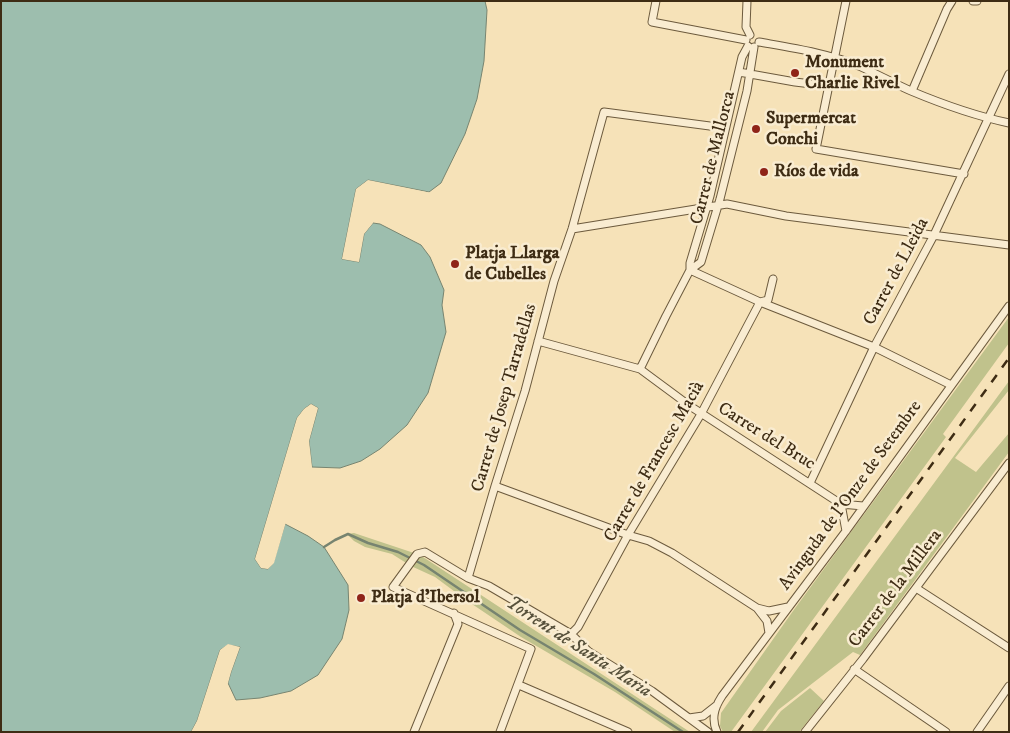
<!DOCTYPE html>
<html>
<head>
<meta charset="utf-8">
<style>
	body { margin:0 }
	#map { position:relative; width:1010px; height:733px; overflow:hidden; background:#f6e2b8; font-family:"IM FELL DW Pica",serif }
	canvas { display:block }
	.frame { position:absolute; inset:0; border:2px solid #3e2c14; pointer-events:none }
</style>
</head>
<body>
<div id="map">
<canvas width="1010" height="733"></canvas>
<div class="frame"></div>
</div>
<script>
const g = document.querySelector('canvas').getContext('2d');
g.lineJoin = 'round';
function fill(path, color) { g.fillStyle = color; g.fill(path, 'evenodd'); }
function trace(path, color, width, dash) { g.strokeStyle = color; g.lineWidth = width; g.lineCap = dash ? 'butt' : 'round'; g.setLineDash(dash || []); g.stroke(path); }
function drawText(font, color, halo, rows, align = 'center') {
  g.font = font + ' "IM FELL DW Pica",serif'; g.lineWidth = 5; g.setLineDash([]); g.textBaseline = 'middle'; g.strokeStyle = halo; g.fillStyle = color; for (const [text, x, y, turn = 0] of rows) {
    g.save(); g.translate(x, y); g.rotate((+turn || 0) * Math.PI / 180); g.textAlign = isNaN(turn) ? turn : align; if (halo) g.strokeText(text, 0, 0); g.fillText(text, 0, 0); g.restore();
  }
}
fill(new Path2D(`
	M 1009,317 L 1009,343 L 943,434 L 946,437 L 731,732 L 723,732 L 720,726 L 721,713 L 793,611 Z
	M 1009,381 L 1009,390 L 955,458 L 976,472 L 1009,433 L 1009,452 L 860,655 L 853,652 L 778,710 L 762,732 L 751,732 Z
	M 354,533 L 420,555 L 690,732 L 675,732 L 615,692 L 521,637 L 466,600 L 435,577 L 411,566 L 392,554 L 365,547 L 354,541 L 347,534 Z
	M 810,688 L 824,701 L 799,732 L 765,732 L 781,711 Z`), '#c0c28c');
const water = new Path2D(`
	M 1,1 L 485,1 L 487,10 L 484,61 L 477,99 L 465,134 L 441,183 L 429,192 L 368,180 L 356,189 L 342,259 L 359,262 L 364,234 L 373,223 L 380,224 L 421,245 L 430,257 L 444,290 L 442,305 L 446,332 L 428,393 L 407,425 L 380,449 L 361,461 L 340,468 L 312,467 L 309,441 L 318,408 L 311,404 L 304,409 L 297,418 L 255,559 L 261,568 L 268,569 L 273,563 L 285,524 L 308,536 L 324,547 L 348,585 L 349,610 L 342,639 L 318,675 L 291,691 L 260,698 L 236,700 L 228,683 L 231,672 L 240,647 L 228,645 L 220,650 L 197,721 L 191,732 L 1,732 Z`);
fill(water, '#9dbeae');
trace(water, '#778470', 1);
fill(new Path2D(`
	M 368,180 L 432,193 L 429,194 L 369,183 L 358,190 L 345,257 L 357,259 L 362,233 L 373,221 L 373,223 L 364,234 L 359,262 L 342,259 L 356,189 Z
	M 311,404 L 318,408 L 309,441 L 312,467 L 310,468 L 307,441 L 315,409 L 311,407 L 305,410 L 300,419 L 258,559 L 262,566 L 267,566 L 271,562 L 276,543 L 283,523 L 286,522 L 274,563 L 268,569 L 261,568 L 255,559 L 297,418 L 304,409 Z
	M 228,644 L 240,647 L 231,672 L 228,683 L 227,686 L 226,683 L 228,671 L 237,649 L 229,647 L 222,652 L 199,722 L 194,732 L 191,732 L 197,721 L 220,650 Z`), '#f6e2b8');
trace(new Path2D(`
	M 324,547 L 335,540 L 348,534 L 368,543 L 398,552 L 424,565 L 520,630 L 594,674 L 683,732`), '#778470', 2.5);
const street = new Path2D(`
	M 656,1 L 652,22 L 746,40
	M 747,1 L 746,27 L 750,35
	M 846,1 L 816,149 L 964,174
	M 973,1 L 977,1
	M 759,42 C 793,48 827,53 859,66 C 877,74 893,83 911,91 C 942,104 976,116 1009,123
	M 739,72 L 795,82 L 828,86
	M 912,91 L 947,9 L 952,1
	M 572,229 L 727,204 L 786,216 L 1009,245
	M 690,270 L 760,302 L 874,347 L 951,385
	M 690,270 L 690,263 L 710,196 L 742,57 L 748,46
	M 538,341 L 640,369 L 690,406 L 841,504 L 863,506
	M 640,369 L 666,316 L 690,270 L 701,262 L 720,199 L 747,91 L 754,47
	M 810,483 L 874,347 L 934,235 L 1009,74
	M 495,486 L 628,535 L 649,541 L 672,553 L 757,608 L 767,621 L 769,633
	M 841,504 L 846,531
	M 468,578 L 495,486 L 525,391 L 554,281 L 572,229 L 604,112 L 725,128
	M 916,588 L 1009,648
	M 757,608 L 769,611 L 788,607
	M 571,634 L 578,627 L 628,535 L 701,414 L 760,302 L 768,300 L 773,279
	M 854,669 L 946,732
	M 519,685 L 628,732
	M 689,718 L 703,716 L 717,705
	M 414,732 L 458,624 L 454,613
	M 500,732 L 531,649 L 393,587 L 417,554 L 425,552 L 468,578 L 489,586 L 571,634 L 588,651 L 652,691 L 708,732
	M 717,732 C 711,719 714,708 722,696 L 846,531 L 1009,306
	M 805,732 L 863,659 L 1009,463
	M 977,732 L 1009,686`);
trace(street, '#6c5a3d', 9);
trace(street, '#f9ecd1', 7);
trace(new Path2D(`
	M 738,732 L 1009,358`), '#3e2c14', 2.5, [9, 9]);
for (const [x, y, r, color] of [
	[795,73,5,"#8f2418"],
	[756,129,5,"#8f2418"],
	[764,172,5,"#8f2418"],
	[455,264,5,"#8f2418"],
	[361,598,5,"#8f2418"]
]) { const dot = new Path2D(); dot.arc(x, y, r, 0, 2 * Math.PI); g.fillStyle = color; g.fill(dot); trace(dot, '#f9ecd1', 2); }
drawText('bold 18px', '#3e2c14', '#f9ecd1', [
	["Monument",805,63],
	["Charlie Rivel",805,84],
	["Supermercat",766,119],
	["Conchi",766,140],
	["Ríos de vida",774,172],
	["Platja Llarga",465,254],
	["de Cubelles",465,275],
	["Platja d'Ibersol",371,598]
], 'left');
drawText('18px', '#3e2c14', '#f9ecd1', [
	["Carrer de Mallorca",714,158,-76],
	["Carrer de Lleida",897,272,-62],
	["Carrer de Josep Tarradellas",505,398,-74],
	["Carrer del Bruc",766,437,32],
	["Carrer de Francesc Macià",655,462,-60],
	["Avinguda de l'Onze de Setembre",851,496,-54],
	["Carrer de la Millera",896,589,-53]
]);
drawText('italic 19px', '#56503a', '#f9ecd1', [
	["Torrent de Santa Maria",578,648,33]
]);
</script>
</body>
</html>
